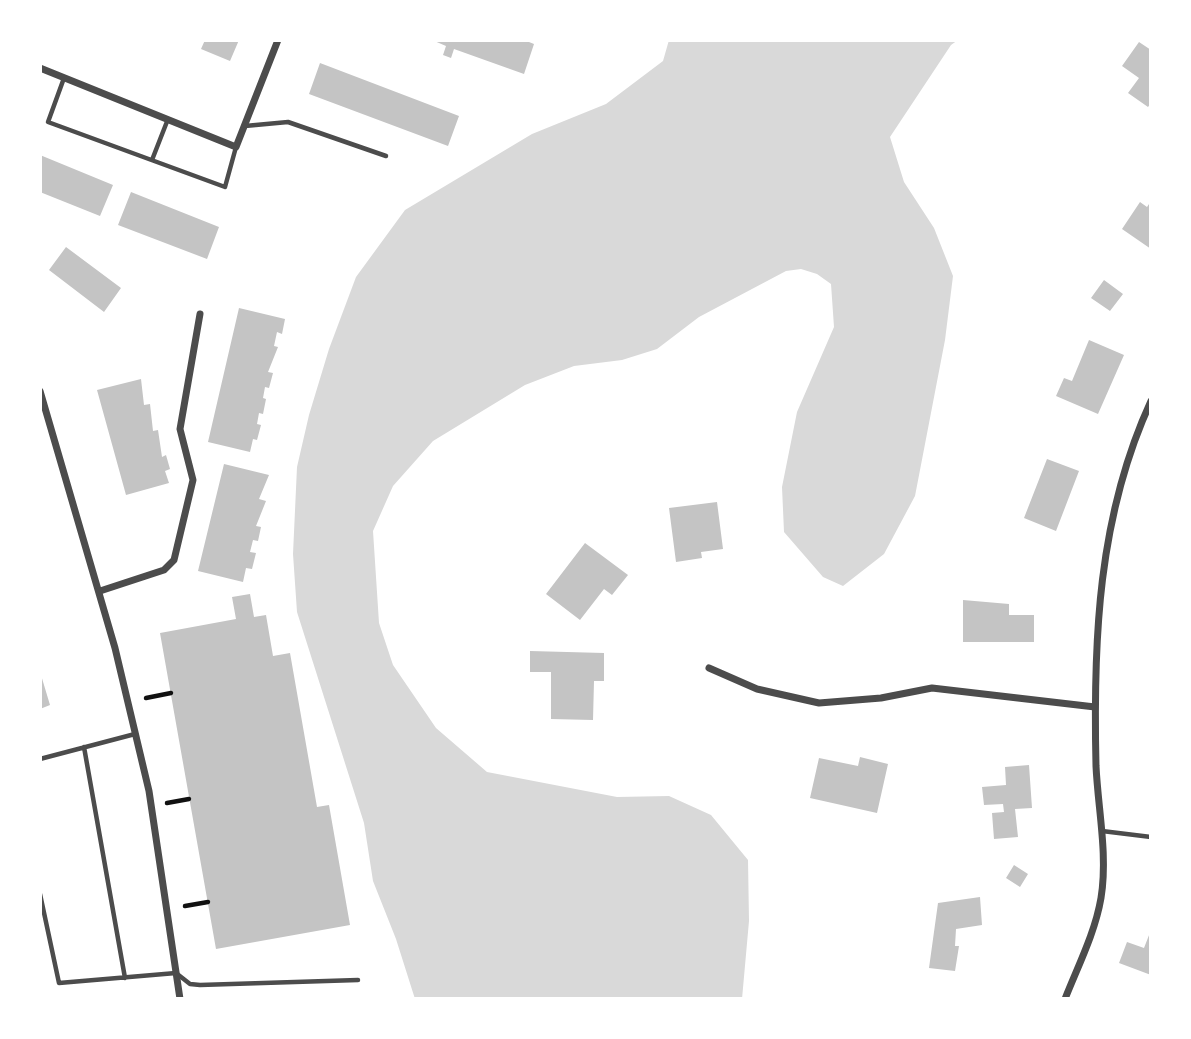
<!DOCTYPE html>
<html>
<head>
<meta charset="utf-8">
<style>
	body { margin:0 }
	#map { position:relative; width:1191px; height:1039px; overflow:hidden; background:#fff; font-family:"Public Sans",sans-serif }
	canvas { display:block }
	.frame { position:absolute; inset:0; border:42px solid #fff; pointer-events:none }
</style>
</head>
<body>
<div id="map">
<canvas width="1191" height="1039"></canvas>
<div class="frame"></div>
</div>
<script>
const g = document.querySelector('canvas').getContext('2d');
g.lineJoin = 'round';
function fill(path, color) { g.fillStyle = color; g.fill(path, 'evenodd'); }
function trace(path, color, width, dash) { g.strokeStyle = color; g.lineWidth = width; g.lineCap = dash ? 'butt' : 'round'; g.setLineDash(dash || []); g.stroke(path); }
fill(new Path2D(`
	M 669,40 L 958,40 L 951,45 L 890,137 L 904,182 L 934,228 L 953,276 L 945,340 L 915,496 L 884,554 L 843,586 L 823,577 L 784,532 L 782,487 L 797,412 L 834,327 L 831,284 L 817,274 L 801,269 L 786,271 L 699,317 L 657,349 L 622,360 L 574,366 L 525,385 L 433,441 L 393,486 L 373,531 L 379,623 L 393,665 L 436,728 L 487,772 L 617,797 L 669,796 L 711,815 L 748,860 L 749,921 L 742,999 L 415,999 L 396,939 L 373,881 L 364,823 L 297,612 L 293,554 L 297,467 L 309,415 L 329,349 L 356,277 L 405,210 L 532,134 L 606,104 L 663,61 Z`), '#d9d9d9');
fill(new Path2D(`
	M 205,40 L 239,40 L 230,61 L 201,49 Z
	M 432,40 L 524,40 L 534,44 L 524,74 L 454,49 L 451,58 L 443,55 L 446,46 Z
	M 1139,42 L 1151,50 L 1151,103 L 1148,107 L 1128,93 L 1139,78 L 1122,66 Z
	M 320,63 L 459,116 L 448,146 L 309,94 Z
	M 40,155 L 113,185 L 100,216 L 40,192 Z
	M 131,192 L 219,227 L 207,259 L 118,225 Z
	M 1151,201 L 1151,249 L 1122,229 L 1140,202 L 1147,207 Z
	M 66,247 L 121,288 L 104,312 L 49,270 Z
	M 1104,280 L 1123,294 L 1110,311 L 1091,298 Z
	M 239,308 L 285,319 L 282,334 L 277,332 L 274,346 L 278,347 L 268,372 L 273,373 L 269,388 L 265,387 L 263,398 L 266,399 L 263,414 L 259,413 L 257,424 L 261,425 L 257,440 L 253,439 L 250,452 L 208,442 Z
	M 1089,340 L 1124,355 L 1098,414 L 1056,396 L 1064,378 L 1072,381 Z
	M 141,379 L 144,405 L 150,404 L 153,431 L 158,430 L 162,457 L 166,455 L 170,469 L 165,471 L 169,483 L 126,495 L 97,390 Z
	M 1047,459 L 1079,471 L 1056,531 L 1024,518 Z
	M 224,464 L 269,475 L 259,499 L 266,501 L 256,526 L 261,527 L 258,541 L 253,540 L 250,552 L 256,553 L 252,569 L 246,568 L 243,582 L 198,571 Z
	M 717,502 L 723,549 L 701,552 L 702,558 L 676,562 L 669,508 Z
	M 585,543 L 628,575 L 612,595 L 604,589 L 580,620 L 546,594 Z
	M 250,594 L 254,617 L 266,615 L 273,656 L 290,653 L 317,807 L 329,805 L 350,925 L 216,949 L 160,633 L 236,619 L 232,597 Z
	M 963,600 L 1009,604 L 1009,615 L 1034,615 L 1034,642 L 963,642 Z
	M 530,651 L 604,653 L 604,681 L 594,681 L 593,720 L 551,719 L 551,672 L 530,672 Z
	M 41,675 L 50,705 L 40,709 L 40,676 Z
	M 860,757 L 888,764 L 877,813 L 810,798 L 819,758 L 858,766 Z
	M 1029,765 L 1032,808 L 1015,809 L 1018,837 L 994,839 L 992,813 L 1004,812 L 1003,804 L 984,805 L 982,787 L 1006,785 L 1005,767 Z
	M 1014,865 L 1028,874 L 1020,887 L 1006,878 Z
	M 980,897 L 982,925 L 956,929 L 955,946 L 959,946 L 955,971 L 929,968 L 938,903 Z
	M 1151,930 L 1151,975 L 1119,963 L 1127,942 L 1144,948 Z`), '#c4c4c4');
trace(new Path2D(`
	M 146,698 L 171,693
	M 167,803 L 189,799
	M 185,906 L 208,902`), '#111', 4.5);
trace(new Path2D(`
	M 64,78 L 48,122 L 225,187 L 236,147
	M 245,126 L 288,122 L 386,156
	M 152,160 L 168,119
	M 84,747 L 125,978
	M 40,759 L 135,734
	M 1102,831 L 1151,837
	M 40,894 L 59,983 L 176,973 L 190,984 L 200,985 L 358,980`), '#4c4c4c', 4.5);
trace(new Path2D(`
	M 40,68 L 236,147 L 278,40
	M 40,391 L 115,648 L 149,791 L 180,999
	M 100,591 L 164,570 L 174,560 L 193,480 L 180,429 L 200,314
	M 709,668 L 757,689 L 819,703 L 881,698 L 932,688 L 1095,707
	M 1065,999 C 1078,966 1095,933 1101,898 C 1108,855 1098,809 1096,766 C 1093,640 1098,516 1151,401`), '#4c4c4c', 7);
</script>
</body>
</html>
